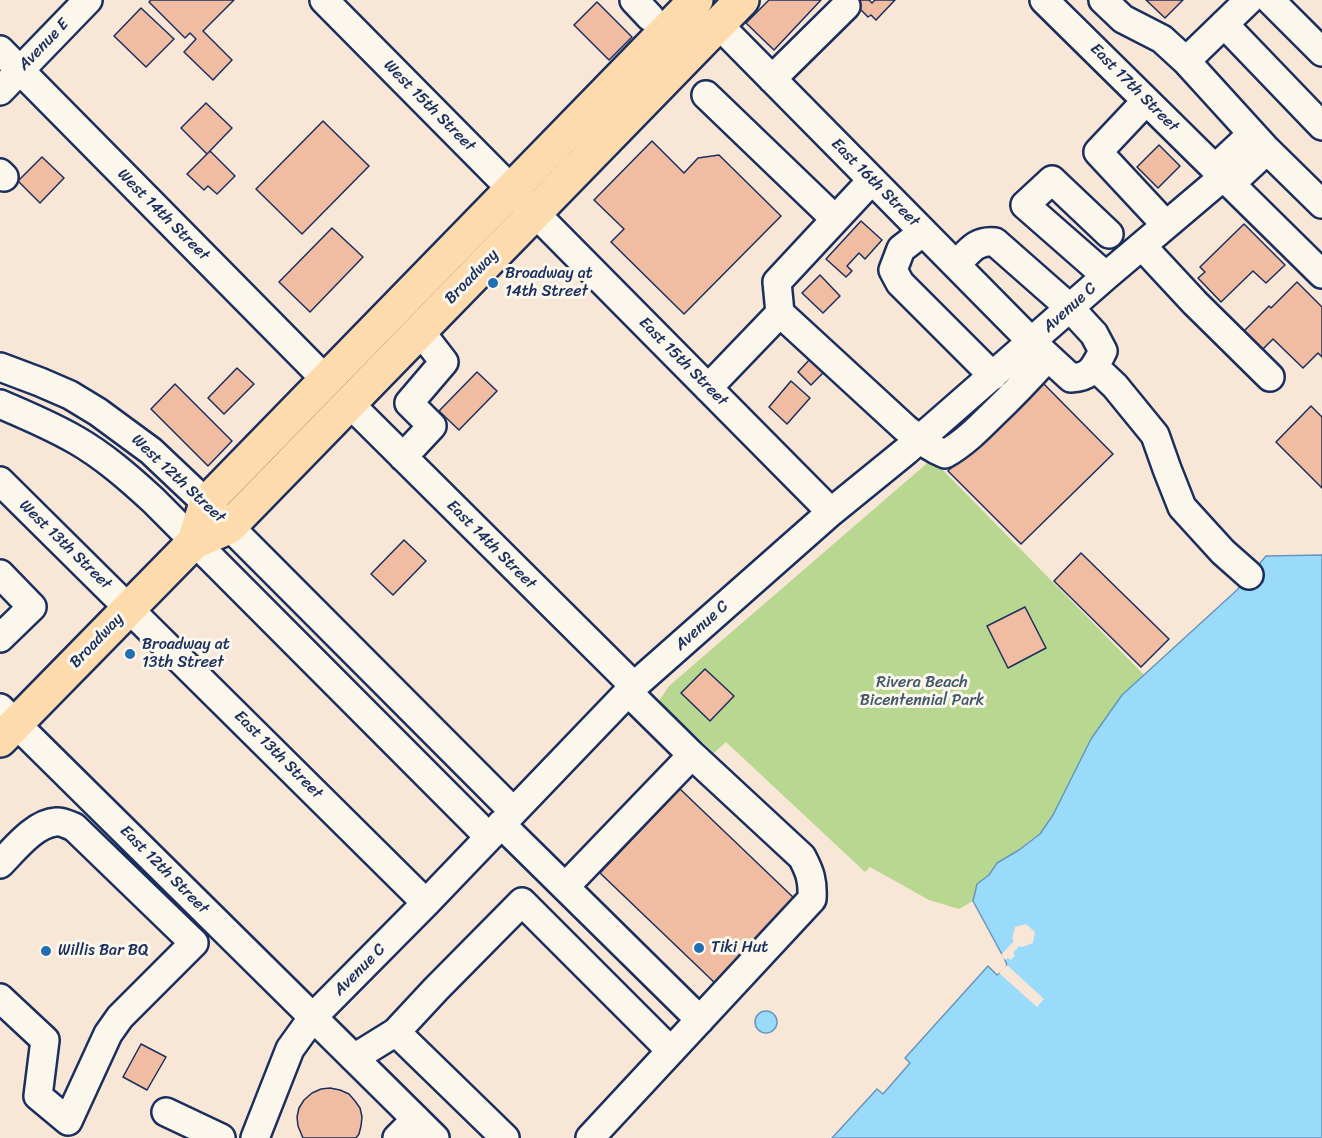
<!DOCTYPE html>
<html>
<head>
<meta charset="utf-8">
<style>
	body { margin:0 }
	canvas { display:block; background:#f8e6d6 }
</style>
</head>
<body>
<canvas width="1322" height="1138"></canvas>
<script>
const g = document.querySelector('canvas').getContext('2d');
g.lineJoin = 'round';
function fill(path, color) { g.fillStyle = color; g.fill(path, 'evenodd'); }
function trace(path, color, width, dash) { g.strokeStyle = color; g.lineWidth = width; g.lineCap = dash ? 'butt' : 'round'; g.setLineDash(dash || []); g.stroke(path); }
function drawText(font, color, halo, rows, align = 'center') {
  g.font = font + ' Sriracha,sans-serif'; g.lineWidth = 6; g.setLineDash([]); g.textBaseline = 'middle'; g.strokeStyle = halo; g.fillStyle = color; for (const [text, x, y, turn = 0] of rows) {
    g.save(); g.translate(x, y); g.rotate((+turn || 0) * Math.PI / 180); g.textAlign = isNaN(turn) ? turn : align; if (halo) g.strokeText(text, 0, 0); g.fillText(text, 0, 0); g.restore();
  }
}
fill(new Path2D(`
	M 932,459 L 1144,675 L 1122,695 L 1091,739 L 1053,815 L 1040,834 L 1019,850 L 997,863 L 989,875 L 977,884 L 973,901 L 959,909 L 929,900 L 870,867 L 865,872 L 726,742 L 714,753 L 659,701 L 669,686 Z`), '#b8d891');
const water = new Path2D(`
	M 1322,555 L 1322,1138 L 832,1138 L 877,1089 L 883,1094 L 910,1063 L 905,1058 L 988,966 L 997,975 L 1004,970 L 1007,965 L 1005,960 L 973,901 L 977,884 L 989,875 L 997,863 L 1019,850 L 1040,834 L 1053,815 L 1091,739 L 1122,695 L 1237,590 L 1266,556 Z
	M755 1022a11 11 0 1 1 22 0a11 11 0 1 1-22 0Z`);
fill(water, '#9adbfc');
trace(water, '#6796bd', 1.5);
fill(new Path2D(`
	M 1026,924 L 1035,932 L 1033,943 L 1022,947 L 1019,946 L 1013,953 L 1015,955 L 1011,960 L 1008,958 L 1005,960 L 1001,955 L 1014,941 L 1012,939 L 1015,927 Z
	M 1007,965 L 1044,999 L 1037,1007 L 999,973 Z`), '#f8e6d6');
const building = new Path2D(`
	M 151,0 L 234,0 L 203,31 L 232,60 L 213,80 L 184,52 L 196,39 L 190,33 L 185,38 L 149,2 Z
	M 769,0 L 821,0 L 774,50 L 746,23 Z
	M 851,0 L 869,0 L 872,3 L 875,0 L 895,0 L 876,20 L 871,15 L 868,17 Z
	M 1146,0 L 1183,0 L 1165,18 Z
	M 597,2 L 632,37 L 609,60 L 574,25 Z
	M 141,8 L 174,39 L 146,67 L 114,36 Z
	M 206,103 L 232,128 L 207,154 L 181,128 Z
	M 323,121 L 369,166 L 302,234 L 256,189 Z
	M 652,141 L 684,173 L 698,158 L 719,155 L 781,216 L 684,314 L 611,242 L 624,229 L 594,200 Z
	M 1159,145 L 1180,166 L 1158,188 L 1137,167 Z
	M 210,151 L 235,176 L 217,194 L 208,186 L 204,190 L 187,174 Z
	M 42,157 L 64,178 L 40,203 L 18,181 Z
	M 861,221 L 882,240 L 865,259 L 859,253 L 847,266 L 852,271 L 846,277 L 826,259 Z
	M 1244,224 L 1285,265 L 1266,283 L 1253,271 L 1221,302 L 1198,278 L 1205,272 L 1200,267 Z
	M 332,228 L 363,257 L 310,312 L 279,282 Z
	M 820,275 L 840,296 L 823,313 L 802,293 Z
	M 1297,282 L 1322,307 L 1322,357 L 1318,353 L 1303,368 L 1273,339 L 1259,353 L 1240,335 L 1269,306 L 1271,308 Z
	M 810,359 L 824,372 L 811,385 L 798,372 Z
	M 237,368 L 254,384 L 224,414 L 208,398 Z
	M 477,372 L 497,391 L 459,430 L 439,411 Z
	M 1040,380 L 1113,454 L 1021,544 L 948,471 Z
	M 791,381 L 810,398 L 787,424 L 769,407 Z
	M 175,384 L 232,441 L 208,466 L 151,409 Z
	M 1311,406 L 1322,417 L 1322,488 L 1276,442 Z
	M 404,540 L 426,561 L 393,595 L 371,574 Z
	M 1081,553 L 1169,639 L 1141,667 L 1054,581 Z
	M 1025,607 L 1046,648 L 1008,668 L 987,626 Z
	M 705,669 L 734,696 L 710,721 L 681,693 Z
	M 680,789 L 796,900 L 716,984 L 600,873 Z
	M 141,1044 L 166,1057 L 147,1090 L 123,1077 Z
	M 330,1088 L 340,1090 L 349,1094 L 355,1101 L 360,1108 L 362,1117 L 361,1126 L 359,1134 L 356,1138 L 303,1138 L 298,1126 L 297,1117 L 299,1108 L 304,1100 L 312,1093 L 321,1089 Z`);
fill(building, '#f0bda2');
trace(building, '#1b2f5e', 1.5);
const minor = new Path2D(`
	M 324,0 L 831,512
	M 634,0 L 650,17
	M 1044,0 L 1322,274
	M 1103,0 L 1123,19 L 1162,39 L 1186,61
	M 1249,0 L 1186,61 L 1267,150 L 1322,204
	M 1270,0 L 1322,52
	M 718,24 L 1032,342 L 1071,378 C 1091,377 1094,368 1103,351 L 1094,334 L 1070,308 L 995,242 C 975,240 969,252 956,265
	M 1224,24 L 1322,126
	M 0,50 L 326,380
	M 772,79 L 846,6
	M 0,91 L 88,0
	M 706,95 L 835,219
	M 1146,101 L 1098,152 L 1166,225
	M 0,173 L 4,177
	M 1223,177 L 1223,161 L 1252,134
	M 1223,177 L 1238,177 L 1267,150
	M 872,180 L 777,282 L 780,313 L 905,428 C 918,439 930,448 945,454 C 963,444 978,429 992,415 C 1012,396 1030,377 1048,357
	M 923,232 L 901,249 L 893,270 L 900,283 L 993,376
	M 1142,246 L 1195,303 L 1270,377
	M 1106,276 L 1025,205 L 1052,180 L 1109,234
	M 0,367 L 40,382 L 70,395 L 98,412 L 151,451 L 206,503 L 513,811
	M 1095,367 L 1115,386 L 1155,435 L 1167,469 L 1182,507 L 1223,552 L 1249,575
	M 708,388 L 780,313
	M 349,403 L 634,686
	M 0,404 C 26,415 52,426 76,440 C 104,456 129,478 153,500 L 489,837
	M 403,457 L 432,426 L 409,403 L 444,362 L 420,331
	M 0,481 L 426,903
	M 0,574 L 32,607 L 0,638
	M 0,708 L 435,1138
	M 501,824 L 700,1020
	M 0,864 C 14,850 35,823 56,822 C 62,821 68,825 74,827 L 194,943 L 120,1017 L 108,1034 L 68,1121 L 38,1096 L 45,1040 L 0,998
	M 565,887 L 692,755
	M 354,1058 L 396,1032
	M 166,1112 L 221,1138
	M 255,1138 L 290,1049 L 313,1017 L 426,903 L 634,686 L 831,512 L 906,451 L 1106,276 L 1223,177
	M 397,1138 L 416,1119
	M 505,1138 L 396,1032 L 436,989 L 522,902 L 671,1051
	M 590,1138 L 812,899 C 813,881 810,872 802,857 L 692,755 L 628,692`);
const major = new Path2D(`
	M 194,542 L 206,503 L 696,0
	M 0,740 L 194,542 L 229,527 L 742,0`);
trace(minor, '#1b2f5e', 32);
trace(major, '#1b2f5e', 38);
trace(minor, '#fbf7ec', 27);
trace(major, '#fedbac', 33);
for (const [x, y, r, color] of [
	[493,283,6,"#1f6fb2"],
	[130,654,6,"#1f6fb2"],
	[699,948,6,"#1f6fb2"],
	[46,951,6,"#1f6fb2"]
]) { const dot = new Path2D(); dot.arc(x, y, r, 0, 2 * Math.PI); g.fillStyle = color; g.fill(dot); trace(dot, '#fbf7ec', 2); }
drawText('16px', '#1b2f5e', '#fbf7ec', [
	["Avenue E",44,45,-46],
	["East 17th Street",1134,88,45],
	["West 15th Street",429,106,45],
	["East 16th Street",875,183,45],
	["West 14th Street",163,215,45],
	["Broadway",472,277,-46],
	["Avenue C",1070,308,-42],
	["East 15th Street",683,362,45],
	["West 12th Street",178,479,43],
	["West 13th Street",65,545,44],
	["East 14th Street",491,545,45],
	["Avenue C",702,626,-42],
	["Broadway",97,641,-46],
	["East 13th Street",278,755,45],
	["East 12th Street",164,870,45],
	["Avenue C",360,970,-45]
]);
drawText('16px', '#1b2f5e', '#fbf7ec', [
	["Broadway at",505,274],
	["14th Street",505,292],
	["Broadway at",142,645],
	["13th Street",142,663],
	["Tiki Hut",711,948],
	["Willis Bar BQ",58,951]
], 'left');
drawText('16px', '#42596b', '#fbf7ec', [
	["Rivera Beach",922,683],
	["Bicentennial Park",922,701]
]);
</script>
</body>
</html>
